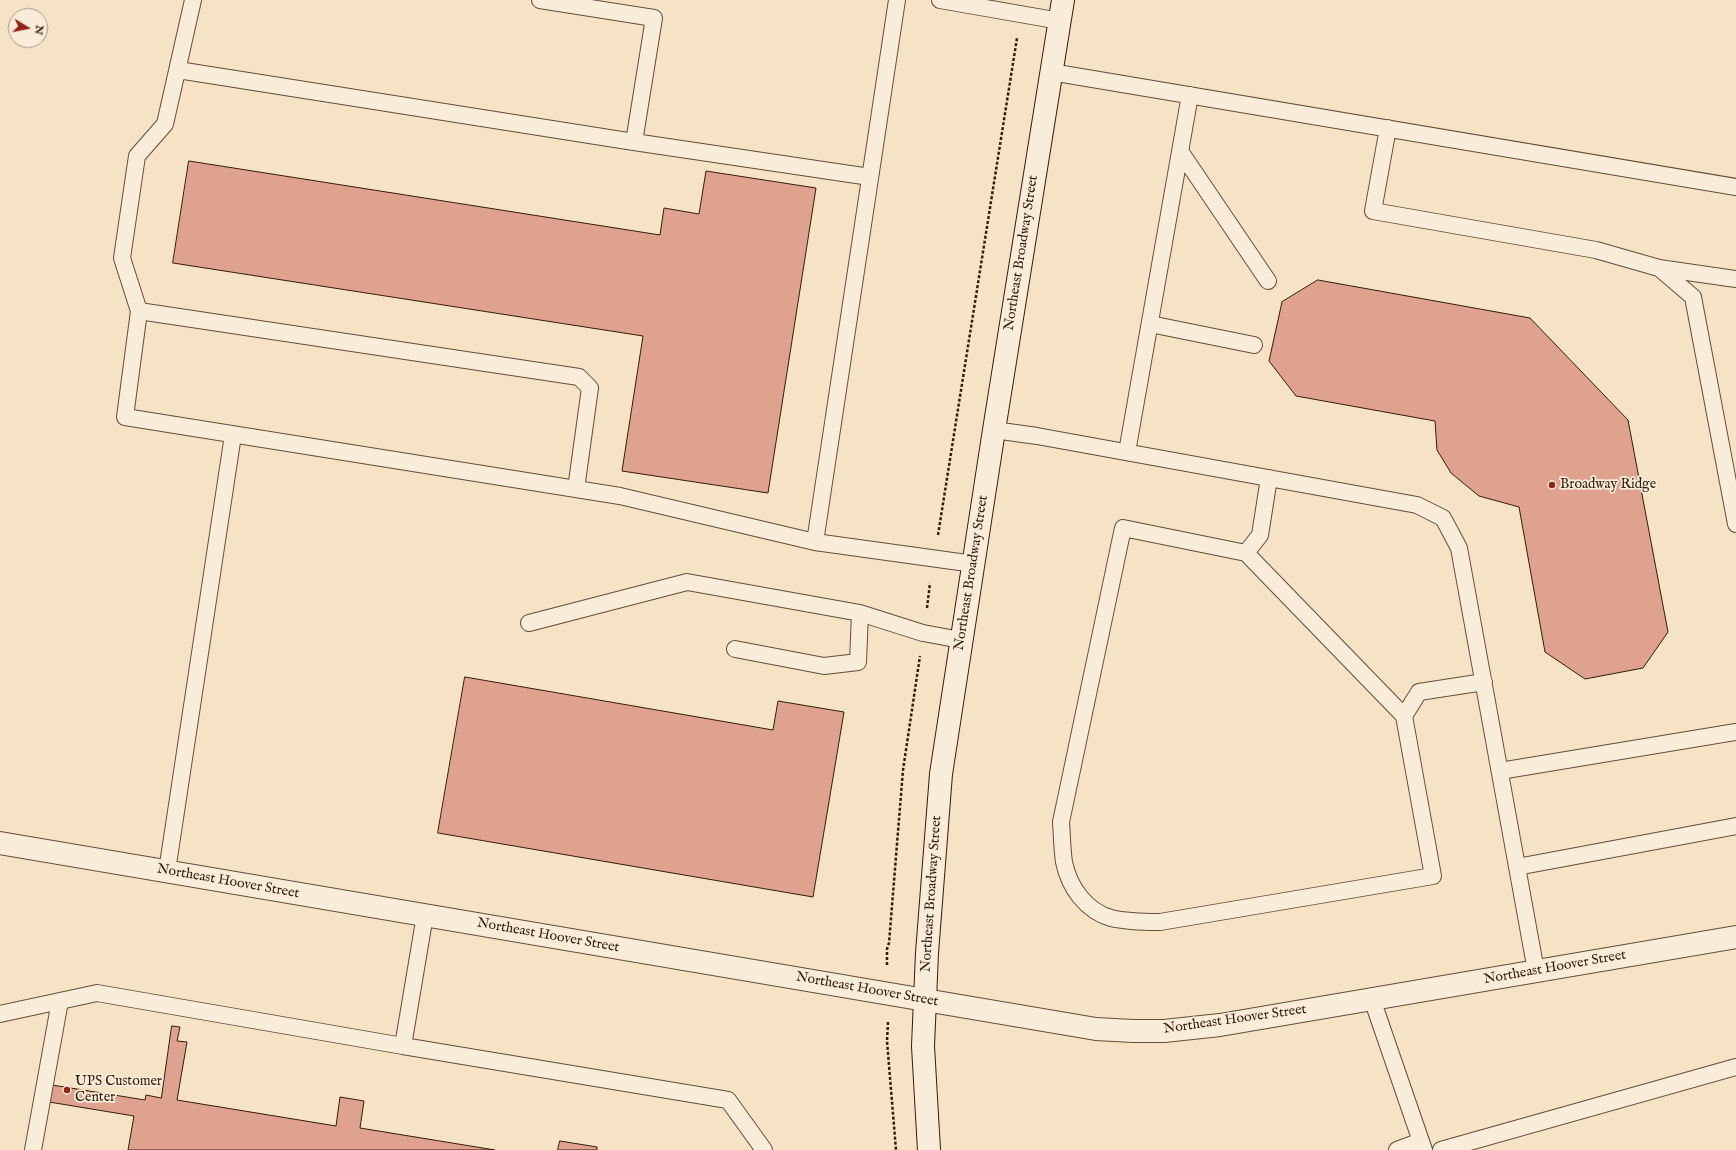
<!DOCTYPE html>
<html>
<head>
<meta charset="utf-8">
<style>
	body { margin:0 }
	#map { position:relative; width:1736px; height:1150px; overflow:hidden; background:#f6e2c4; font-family:"IM FELL English",serif }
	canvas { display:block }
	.north { position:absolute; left:8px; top:8px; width:40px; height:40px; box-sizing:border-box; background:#f9ecd9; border:1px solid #a99986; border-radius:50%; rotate:100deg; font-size:11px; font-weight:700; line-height:16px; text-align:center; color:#321d0a }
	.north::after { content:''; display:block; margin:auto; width:14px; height:18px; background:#8f2418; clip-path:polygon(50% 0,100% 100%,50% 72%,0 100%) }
</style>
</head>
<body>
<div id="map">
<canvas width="1736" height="1150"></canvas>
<div class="north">N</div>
</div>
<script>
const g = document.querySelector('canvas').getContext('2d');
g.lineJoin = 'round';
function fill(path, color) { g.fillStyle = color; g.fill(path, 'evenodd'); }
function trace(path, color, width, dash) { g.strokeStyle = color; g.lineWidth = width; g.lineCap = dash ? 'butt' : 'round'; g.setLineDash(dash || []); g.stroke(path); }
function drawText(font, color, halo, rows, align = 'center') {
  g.font = font + ' "IM FELL English",serif'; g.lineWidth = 3.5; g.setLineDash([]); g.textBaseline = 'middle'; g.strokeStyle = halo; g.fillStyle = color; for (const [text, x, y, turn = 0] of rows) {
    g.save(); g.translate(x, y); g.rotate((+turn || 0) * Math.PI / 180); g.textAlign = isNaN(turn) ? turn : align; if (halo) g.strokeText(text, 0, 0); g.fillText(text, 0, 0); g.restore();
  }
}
const building = new Path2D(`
	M 189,161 L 660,235 L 664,208 L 699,214 L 706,171 L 816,188 L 768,493 L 622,471 L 643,336 L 173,263 Z
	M 1318,280 L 1530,318 L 1628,420 L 1668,632 L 1643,668 L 1585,679 L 1545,652 L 1519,507 L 1479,496 L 1451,473 L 1437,450 L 1435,421 L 1296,396 L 1269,361 L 1282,302 Z
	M 465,677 L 773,730 L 778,701 L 844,712 L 813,897 L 438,833 Z
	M 172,1026 L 180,1027 L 177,1041 L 187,1042 L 177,1100 L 336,1126 L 340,1097 L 364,1101 L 360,1128 L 495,1150 L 128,1150 L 134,1116 L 49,1102 L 52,1085 L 145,1100 L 146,1095 L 161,1098 Z
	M 560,1141 L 597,1147 L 597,1150 L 558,1150 Z`);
fill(building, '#dfa28e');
trace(building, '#321d0a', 1);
const lane = new Path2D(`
	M 193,0 L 165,124 L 137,156 L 122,258 L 139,311 L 125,417 L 620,496 L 815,542
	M 540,0 L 654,18 L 634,142 L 870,177
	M 897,0 L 815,542 L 974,564
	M 940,0 L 1060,21
	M 178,70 L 634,142
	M 1051,72 L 1736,187
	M 1388,128 L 1373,211 L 1596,250 L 1659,268 L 1693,297 L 1736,524
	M 1180,151 L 1268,281
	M 1659,268 L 1736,279
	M 139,311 L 579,377 L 590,388 L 576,489
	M 1150,324 L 1254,345
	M 994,430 L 1037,436 L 1417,505 L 1443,518 L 1459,548 L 1536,971
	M 1127,452 L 1190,95
	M 1269,478 L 1260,535 L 1246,553 L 1123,528 L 1061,822 C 1062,835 1062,849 1064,862 C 1069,887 1086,911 1111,918 C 1127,922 1144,922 1160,922 L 1433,876 L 1404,716 L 1419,692 L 1484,682
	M 1246,553 L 1404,716
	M 529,623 L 687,582 L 860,613 L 923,633 L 961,640
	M 735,649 L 824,666 L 858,662 L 860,613
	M 1500,771 L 1736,732
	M 1517,867 L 1736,826
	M 167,871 L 233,435
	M 1372,999 L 1424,1150
	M 0,1014 L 97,993 L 403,1046 L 425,915
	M 403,1046 L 728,1100 L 764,1150
	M 33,1150 L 60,1001
	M 1397,1150 L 1421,1141
	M 1441,1150 L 1736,1067`);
const street = new Path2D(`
	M 0,843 L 1096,1029 L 1133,1031 L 1164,1031 L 1220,1025 L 1736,937`);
const secondary = new Path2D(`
	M 929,1150 L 923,1046 L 927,953 L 941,774 L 994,430 L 1063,0`);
trace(lane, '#634e38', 18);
trace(street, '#634e38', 24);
trace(secondary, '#321d0a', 24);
trace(new Path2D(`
	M 938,535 L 1017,38
	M 927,608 L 930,583
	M 887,965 L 887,949 L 889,943 L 903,770 L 920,656
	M 888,1022 L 887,1041 L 896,1150`), '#321d0a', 2.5, [3, 2]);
trace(lane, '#f9ecd9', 16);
trace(street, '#f9ecd9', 22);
trace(secondary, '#f9ecd9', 22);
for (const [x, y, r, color] of [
	[1552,485,4,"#8f2418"],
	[67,1090,4,"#8f2418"]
]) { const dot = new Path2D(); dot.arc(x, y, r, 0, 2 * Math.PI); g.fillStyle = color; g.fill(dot); trace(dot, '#f9ecd9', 1.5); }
drawText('14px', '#321d0a', '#f9ecd9', [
	["Northeast Broadway Street",1022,253,-81],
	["Northeast Broadway Street",972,573,-81],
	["Northeast Hoover Street",228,882,10],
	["Northeast Broadway Street",932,894,-86],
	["Northeast Hoover Street",548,936,10],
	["Northeast Hoover Street",1555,968,-10],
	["Northeast Hoover Street",867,990,10],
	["Northeast Hoover Street",1235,1020,-8]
]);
drawText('14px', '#321d0a', '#f9ecd9', [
	["Broadway Ridge",1560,485],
	["UPS Customer",75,1082],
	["Center",75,1098]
], 'left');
</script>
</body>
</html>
